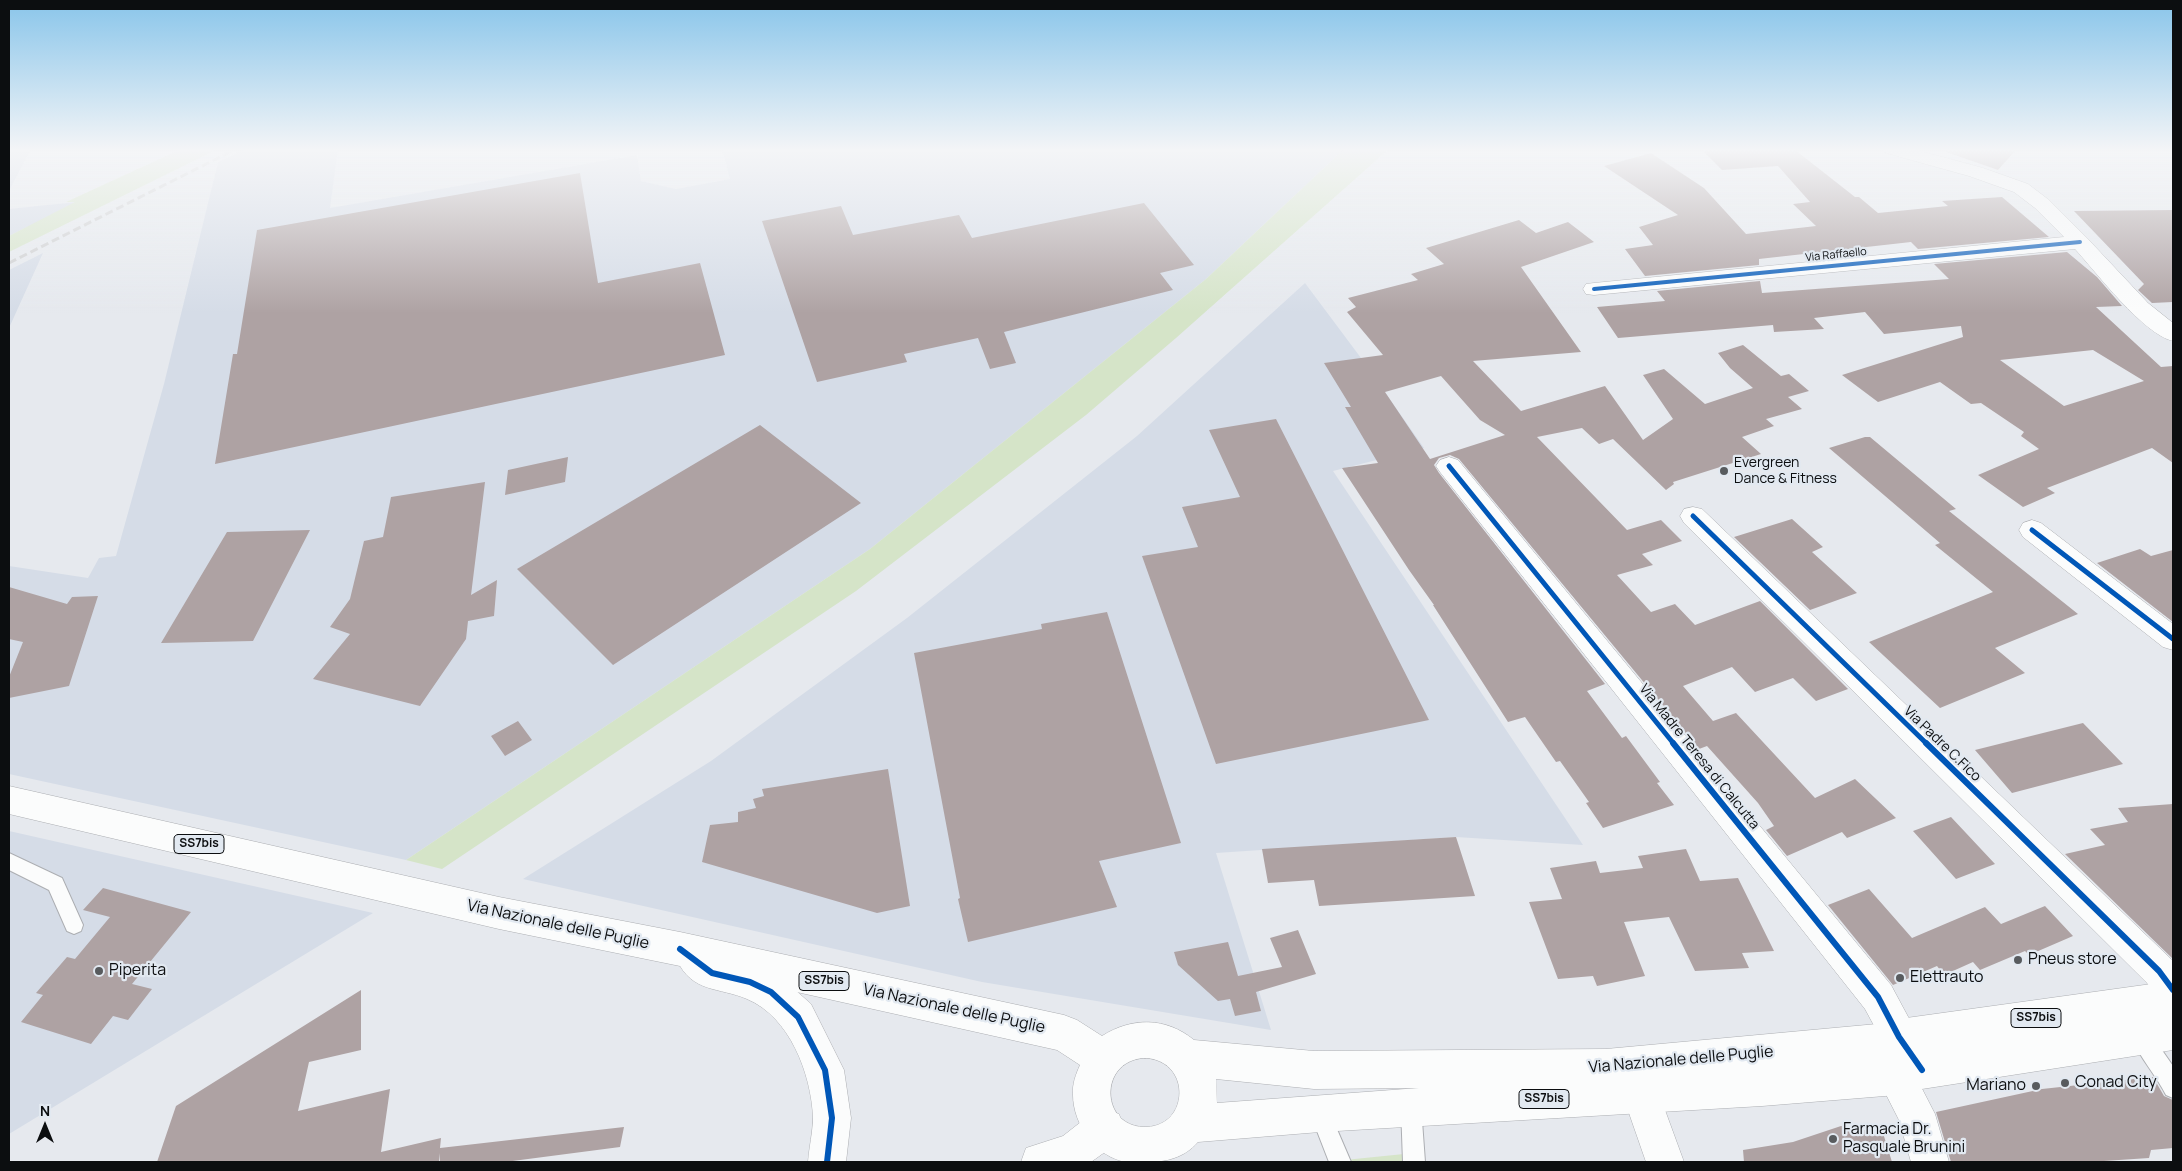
<!DOCTYPE html>
<html>
<head>
<meta charset="utf-8">
<style>
	body { margin:0 }
	#map { position:relative; width:2182px; height:1171px; overflow:hidden; background:#e6e9ee; font-family:Manrope,sans-serif }
	canvas { display:block }
	.frame { position:absolute; inset:0; border:10px solid #0c0e10; pointer-events:none }
	.north { position:absolute; left:20px; top:1101px; width:50px; height:50px; -webkit-text-stroke:4px #e2e9f1; paint-order:stroke; rotate:0deg; font-size:14px; font-weight:700; line-height:20px; text-align:center; color:#0c0e10 }
	.north::after { content:''; display:block; margin:auto; width:18px; height:22px; background:#0c0e10; clip-path:polygon(50% 0,100% 100%,50% 72%,0 100%) }
</style>
</head>
<body>
<div id="map">
<canvas width="2182" height="1171"></canvas>
<div class="frame"></div>
<div class="north">N</div>
</div>
<script>
const g = document.querySelector('canvas').getContext('2d');
g.lineJoin = 'round';
function fill(path, color) { g.fillStyle = color; g.fill(path, 'evenodd'); }
function trace(path, color, width, dash) { g.strokeStyle = color; g.lineWidth = width; g.lineCap = dash ? 'butt' : 'round'; g.setLineDash(dash || []); g.stroke(path); }
function drawText(font, color, halo, rows, align = 'center') {
  g.font = font + ' Manrope,sans-serif'; g.lineWidth = 4.5; g.setLineDash([]); g.textBaseline = 'middle'; g.strokeStyle = halo; g.fillStyle = color; for (const [text, x, y, turn = 0] of rows) {
    g.save(); g.translate(x, y); g.rotate((+turn || 0) * Math.PI / 180); g.textAlign = isNaN(turn) ? turn : align; if (halo) g.strokeText(text, 0, 0); g.fillText(text, 0, 0); g.restore();
  }
}
fill(new Path2D(`
	M 9,149 L 31,149 L 9,191 Z
	M 245,149 L 338,149 L 330,208 L 637,155 L 641,181 L 676,189 L 730,179 L 722,149 L 1344,149 L 1206,279 L 870,549 L 406,860 L 9,774 L 9,566 L 88,578 L 99,558 L 116,556 L 164,384 L 218,162 Z
	M 76,202 L 69,207 L 9,236 L 9,209 Z
	M 43,253 L 9,328 L 9,270 Z
	M 1305,283 L 1361,358 L 1424,448 L 1333,471 L 1583,845 L 1456,837 L 1216,853 L 1271,1030 L 982,982 L 523,879 L 711,761 L 907,618 L 1137,436 Z
	M 9,831 L 373,913 L 9,1134 Z`), '#d5dce7');
fill(new Path2D(`
	M 181,149 L 218,149 L 9,252 L 9,236 L 75,202 L 66,202 Z
	M 1344,149 L 1389,149 L 1176,338 L 1086,415 L 856,591 L 442,869 L 406,860 L 870,549 L 1206,279 Z
	M 1404,1154 L 1405,1162 L 1325,1162 Z`), '#d5e4c8');
fill(new Path2D(`
	M 1701,149 L 1794,149 L 1855,197 L 1859,197 L 1878,213 L 1948,206 L 1942,201 L 2002,197 L 2049,237 L 1918,249 L 1911,242 L 1759,259 L 1759,265 L 1645,276 L 1625,249 L 1653,245 L 1639,227 L 1678,215 L 1604,166 L 1651,153 L 1704,188 L 1746,234 L 1816,226 L 1793,204 L 1810,202 L 1778,166 L 1722,170 Z
	M 1947,149 L 2017,149 L 1998,170 L 1946,152 Z
	M 580,173 L 598,283 L 700,263 L 725,355 L 215,464 L 233,354 L 237,354 L 257,230 Z
	M 1144,203 L 1194,265 L 1160,273 L 1173,290 L 1004,332 L 1016,363 L 990,369 L 978,338 L 904,354 L 907,362 L 817,382 L 762,221 L 841,206 L 853,235 L 959,215 L 972,238 Z
	M 2173,210 L 2173,302 L 2152,303 L 2138,290 L 2144,284 L 2074,211 Z
	M 1519,220 L 1536,233 L 1568,222 L 1594,242 L 1521,267 L 1581,352 L 1473,361 L 1521,411 L 1605,386 L 1643,440 L 1673,419 L 1643,375 L 1664,369 L 1705,404 L 1753,388 L 1730,368 L 1718,353 L 1743,345 L 1781,376 L 1789,374 L 1809,391 L 1788,397 L 1802,409 L 1766,419 L 1774,426 L 1742,437 L 1761,454 L 1673,482 L 1674,484 L 1666,490 L 1613,439 L 1599,444 L 1582,428 L 1537,437 L 1627,530 L 1661,520 L 1682,541 L 1642,554 L 1653,565 L 1617,575 L 1651,612 L 1675,604 L 1695,625 L 1760,601 L 1848,689 L 1816,701 L 1793,678 L 1755,692 L 1732,667 L 1683,686 L 1713,721 L 1736,713 L 1815,798 L 1855,779 L 1896,818 L 1847,838 L 1842,832 L 1787,856 L 1766,830 L 1774,826 L 1758,803 L 1707,746 L 1699,749 L 1459,459 L 1450,455 L 1439,458 L 1434,465 L 1439,473 L 1605,684 L 1587,691 L 1622,738 L 1626,736 L 1660,782 L 1657,783 L 1674,805 L 1603,828 L 1586,803 L 1589,802 L 1560,761 L 1556,762 L 1525,717 L 1508,722 L 1433,605 L 1434,605 L 1409,570 L 1342,468 L 1378,463 L 1345,407 L 1351,407 L 1324,363 L 1383,355 L 1347,312 L 1356,307 L 1348,298 L 1418,280 L 1411,274 L 1444,264 L 1426,248 ZM 1441,376 L 1480,420 L 1505,435 L 1430,459 L 1385,392 Z
	M 2067,252 L 2097,277 L 2122,306 L 2096,307 L 2161,367 L 2173,366 L 2173,463 L 2152,448 L 2047,488 L 2055,493 L 2023,507 L 1978,475 L 2039,449 L 2021,436 L 2024,432 L 1981,403 L 1971,404 L 1940,382 L 1878,402 L 1842,375 L 1963,337 L 1961,326 L 1884,334 L 1865,312 L 1814,318 L 1824,329 L 1774,332 L 1773,325 L 1618,338 L 1597,307 L 1665,301 L 1657,291 L 1760,281 L 1762,293 L 1949,279 L 1934,264 ZM 2093,350 L 2144,381 L 2064,406 L 2000,360 Z
	M 1276,419 L 1429,720 L 1216,764 L 1142,556 L 1198,547 L 1182,507 L 1240,497 L 1209,430 Z
	M 760,425 L 861,503 L 613,665 L 517,569 Z
	M 1865,437 L 1870,437 L 1956,509 L 1949,511 L 2078,614 L 1995,648 L 2025,673 L 1940,708 L 1869,642 L 1993,592 L 1935,545 L 1940,543 L 1829,448 Z
	M 568,457 L 565,482 L 505,495 L 508,470 Z
	M 485,482 L 471,595 L 497,580 L 494,616 L 468,621 L 466,639 L 420,706 L 313,679 L 350,634 L 330,627 L 350,599 L 364,541 L 383,537 L 391,497 Z
	M 1792,519 L 1823,547 L 1812,552 L 1857,593 L 1810,610 L 1734,537 Z
	M 310,530 L 253,641 L 161,643 L 227,532 Z
	M 2140,549 L 2151,556 L 2173,550 L 2173,622 L 2097,563 Z
	M 9,587 L 67,604 L 72,597 L 98,596 L 69,686 L 9,698 L 9,677 L 23,642 L 9,639 Z
	M 1107,612 L 1181,843 L 1099,861 L 1117,907 L 968,942 L 958,899 L 960,898 L 914,653 L 1042,629 L 1041,624 Z
	M 518,721 L 532,740 L 505,756 L 491,736 Z
	M 2083,723 L 2123,764 L 2012,793 L 1975,750 Z
	M 888,769 L 910,906 L 877,913 L 702,862 L 710,825 L 738,822 L 738,812 L 756,808 L 753,799 L 764,796 L 762,789 Z
	M 2173,804 L 2173,959 L 2065,854 L 2105,845 L 2090,829 L 2128,822 L 2118,808 Z
	M 1951,817 L 1995,864 L 1956,879 L 1913,831 Z
	M 1456,837 L 1475,896 L 1319,906 L 1314,880 L 1268,883 L 1262,849 Z
	M 1686,849 L 1700,881 L 1738,878 L 1774,951 L 1742,953 L 1749,968 L 1695,971 L 1669,917 L 1624,922 L 1645,976 L 1597,986 L 1593,976 L 1558,979 L 1529,902 L 1562,899 L 1550,868 L 1596,861 L 1600,873 L 1643,868 L 1638,856 Z
	M 103,888 L 191,912 L 132,984 L 152,989 L 128,1020 L 113,1016 L 91,1044 L 21,1022 L 43,995 L 36,993 L 67,957 L 75,959 L 110,917 L 83,910 Z
	M 1869,889 L 1912,938 L 1985,907 L 2001,924 L 2045,906 L 2073,936 L 2029,955 L 2025,951 L 1980,970 L 1973,962 L 1944,975 L 1937,966 L 1893,985 L 1828,905 Z
	M 1298,930 L 1316,974 L 1256,992 L 1261,1011 L 1235,1016 L 1230,999 L 1218,1001 L 1178,965 L 1174,952 L 1228,942 L 1238,976 L 1282,967 L 1270,938 Z
	M 361,990 L 361,1050 L 309,1062 L 298,1111 L 390,1089 L 381,1152 L 441,1138 L 440,1148 L 624,1127 L 620,1147 L 505,1162 L 440,1162 L 440,1153 L 439,1162 L 157,1162 L 176,1106 Z
	M 2153,1077 L 2164,1096 L 2173,1100 L 2173,1148 L 2151,1150 L 2149,1158 L 2089,1162 L 1951,1162 L 1936,1112 L 2042,1089 Z
	M 1841,1126 L 1883,1133 L 1892,1162 L 1744,1162 L 1743,1150 L 1793,1142 Z`), '#aea2a3');
const lane = new Path2D(`
	M 9,853 L 62,878 L 83,925 L 81,931 L 74,934 L 67,931 L 49,890 L 9,870 Z
	M 2141,1027 L 2148,1030 L 2173,1066 L 2173,1098 L 2166,1095 C 2156,1075 2140,1058 2131,1037 L 2134,1030 Z
	M 1411,1097 L 1418,1100 L 1421,1107 L 1425,1162 L 1403,1162 L 1401,1107 L 1404,1100 Z
	M 1320,1103 L 1327,1106 L 1351,1162 L 1329,1162 L 1310,1113 L 1313,1106 Z`);
const street = new Path2D(`
	M 1884,149 L 1913,149 L 1983,168 L 2028,184 L 2049,200 L 2087,238 L 2148,303 L 2173,323 L 2173,341 C 2143,334 2096,272 2075,249 L 1594,295 L 1586,294 L 1583,289 L 1586,284 L 1594,283 L 2064,237 L 2035,208 L 2014,192 L 1969,176 L 1886,153 Z
	M 1449,457 L 1458,460 L 1891,985 L 1927,1052 L 1922,1065 L 1912,1069 L 1935,1114 L 1949,1162 L 1911,1162 L 1899,1120 L 1869,1061 L 1875,1048 L 1884,1044 L 1865,1009 L 1440,472 L 1436,466 L 1440,460 Z
	M 1693,507 L 1702,509 L 2171,959 L 2173,961 L 2173,1007 L 2160,1002 L 2147,983 L 1684,523 L 1680,516 L 1684,509 Z
	M 2032,520 L 2041,523 L 2173,624 L 2173,650 L 2163,647 L 2023,537 L 2019,530 L 2023,523 Z
	M 695,943 L 707,948 L 720,958 L 750,965 L 784,980 L 811,1004 L 844,1070 L 851,1118 L 846,1162 L 808,1162 C 809,1148 813,1131 813,1117 C 811,1074 790,1017 747,999 C 719,987 692,993 677,960 L 683,948 Z
	M 1641,1074 L 1654,1080 L 1684,1162 L 1646,1162 L 1622,1093 L 1628,1080 Z
	M 1105,1109 L 1119,1114 L 1124,1128 L 1119,1142 L 1091,1162 L 1021,1162 L 1026,1148 L 1063,1136 L 1091,1114 Z`);
const primary = new Path2D(`
	M 9,786 L 499,897 L 680,932 L 1064,1015 L 1077,1020 L 1102,1036 C 1132,1017 1166,1017 1194,1040 L 1314,1051 L 1606,1049 L 1877,1024 L 1899,1019 L 2173,981 L 2173,1050 L 1922,1089 L 1897,1095 L 1762,1106 L 1320,1132 L 1198,1142 C 1184,1158 1166,1162 1146,1162 C 1140,1162 1133,1163 1127,1162 C 1096,1158 1073,1124 1073,1095 C 1072,1084 1076,1074 1080,1065 L 1057,1050 L 680,966 L 499,929 L 9,814 ZM 1145,1058 C 1192,1060 1190,1127 1145,1127 C 1100,1127 1098,1060 1145,1058 ZM 1216,1079 L 1314,1089 L 1419,1088 L 1217,1103 Z`);
trace(lane, '#acaeb2', 2);
trace(street, '#acaeb2', 1);
trace(primary, '#acaeb2', 1);
fill(lane, '#fbfcfc');
fill(street, '#fbfcfc');
fill(primary, '#fbfcfc');
trace(new Path2D(`
	M 9,263 L 236,149`), '#cdcecf', 3, [8, 4]);
trace(new Path2D(`
	M 1594,289 L 2080,242`), '#0057b8', 4);
trace(new Path2D(`
	M 1449,466 L 1674,744
	M 1693,516 L 1927,744
	M 2032,530 L 2173,639`), '#0057b8', 5);
trace(new Path2D(`
	M 1673,743 L 1878,997 L 1899,1037 L 1922,1070
	M 1926,743 L 2159,971 L 2173,990
	M 680,949 L 712,973 L 750,982 L 771,992 L 798,1017 L 825,1070 L 832,1118 L 827,1162`), '#0057b8', 6);
const sky = g.createLinearGradient(0, 0, 0, 313);
sky.addColorStop(0, '#89c5ea');
sky.addColorStop(0.48, '#f4f5f7');
sky.addColorStop(1, '#f4f5f700');
g.fillStyle = sky;
g.fillRect(0, 0, 2182, 313);
for (const [x, y, r, color] of [
	[1724,471,5,"#585b5e"],
	[2018,960,5,"#585b5e"],
	[99,971,5,"#585b5e"],
	[1900,978,5,"#585b5e"],
	[2065,1083,5,"#585b5e"],
	[2036,1086,5,"#585b5e"],
	[1833,1139,5,"#585b5e"]
]) { const dot = new Path2D(); dot.arc(x, y, r, 0, 2 * Math.PI); g.fillStyle = color; g.fill(dot); trace(dot, '#e2e9f1', 2); }
drawText('11px', '#0c0e10', '#e2e9f1', [
	["Via Raffaello",1836,255,-6]
]);
for (const [x, y, w] of [
	[199,844,50],
	[824,981,50],
	[2036,1018,50],
	[1544,1099,50]
]) { const box = new Path2D(); box.roundRect(x - w / 2, y - 9.5, w, 19, 4); g.fillStyle = '#e2e9f1'; g.fill(box); trace(box, '#0c0e10', 1); }
drawText('bold 12px', '#0c0e10', null, [
	["SS7bis",199,844],
	["SS7bis",824,981],
	["SS7bis",2036,1018],
	["SS7bis",1544,1099]
]);
drawText('14px', '#0c0e10', '#e2e9f1', [
	["Evergreen",1734,463],
	["Dance & Fitness",1734,479]
], 'left');
drawText('14px', '#0c0e10', '#e2e9f1', [
	["Via Padre C.Fico",1942,744,44],
	["Via Madre Teresa di Calcutta",1699,757,51]
]);
drawText('16px', '#0c0e10', '#e2e9f1', [
	["Via Nazionale delle Puglie",558,925,12],
	["Via Nazionale delle Puglie",954,1009,12],
	["Via Nazionale delle Puglie",1681,1060,-5]
]);
drawText('16px', '#0c0e10', '#e2e9f1', [
	["Pneus store",2028,960],
	["Piperita",109,971],
	["Elettrauto",1910,978],
	["Conad City",2075,1083],
	["Mariano",2026,1086,"right"],
	["Farmacia Dr.",1843,1130],
	["Pasquale Brunini",1843,1148]
], 'left');
</script>
</body>
</html>
